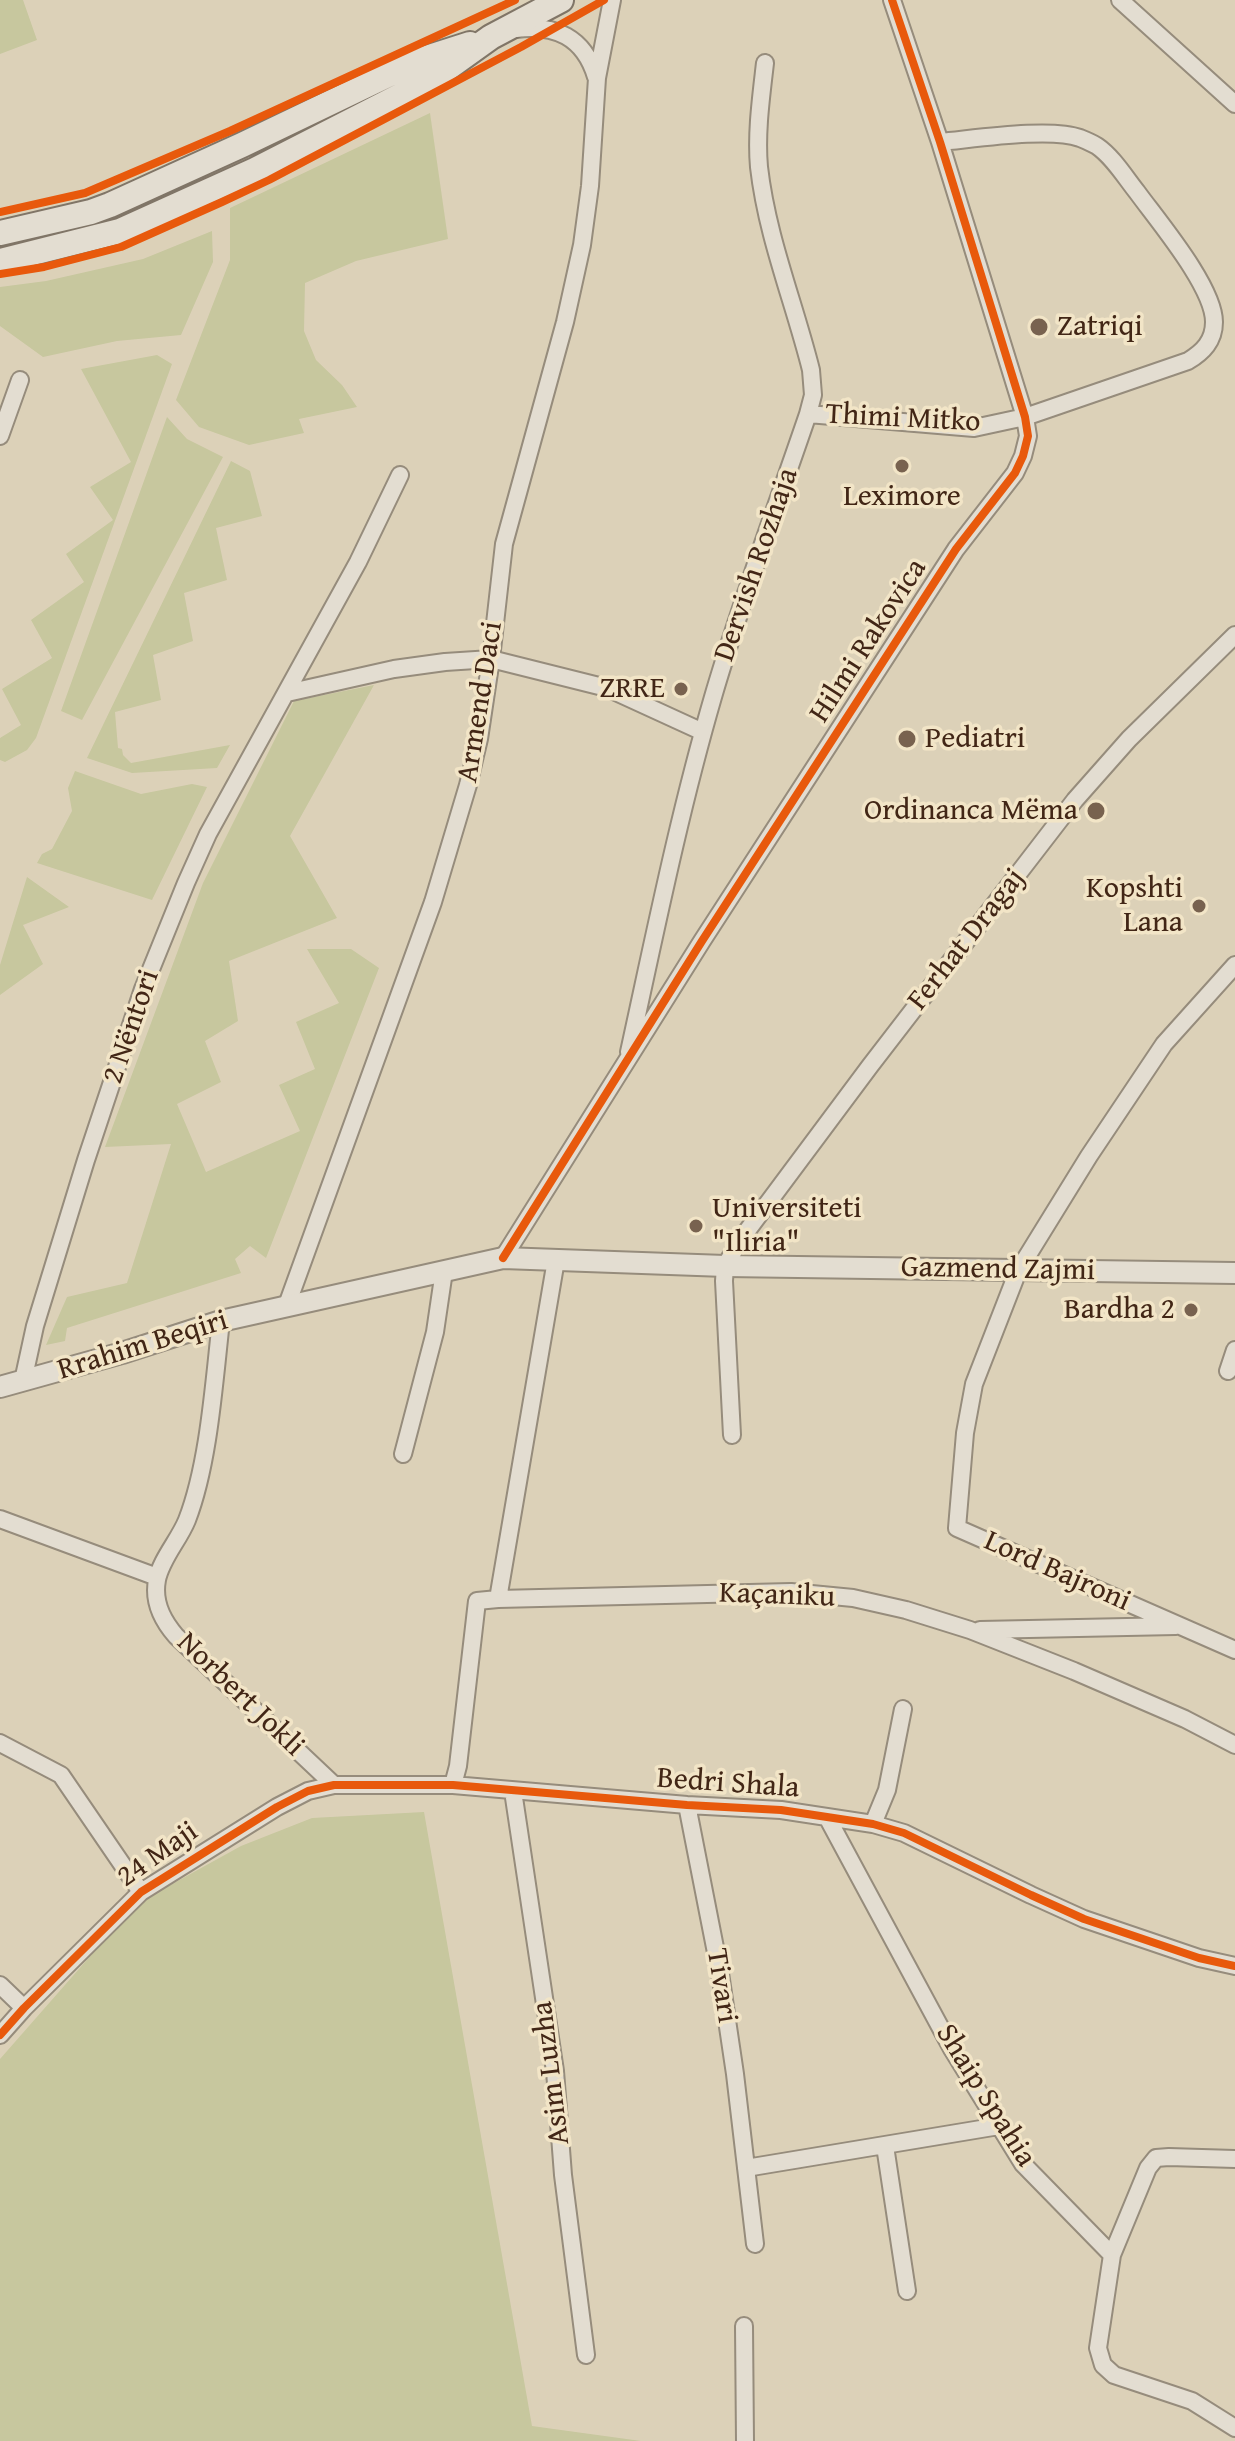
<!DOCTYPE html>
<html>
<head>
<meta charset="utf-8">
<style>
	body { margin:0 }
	canvas { display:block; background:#dcd1b8 }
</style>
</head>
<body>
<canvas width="1235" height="2441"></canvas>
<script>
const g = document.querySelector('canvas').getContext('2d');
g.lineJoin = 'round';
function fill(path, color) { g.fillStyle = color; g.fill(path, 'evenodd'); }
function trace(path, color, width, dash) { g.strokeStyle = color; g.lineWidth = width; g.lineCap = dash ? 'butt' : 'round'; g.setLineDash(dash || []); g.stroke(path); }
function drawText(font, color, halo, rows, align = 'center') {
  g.font = font + ' "Gentium Book Plus",serif'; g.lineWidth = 7; g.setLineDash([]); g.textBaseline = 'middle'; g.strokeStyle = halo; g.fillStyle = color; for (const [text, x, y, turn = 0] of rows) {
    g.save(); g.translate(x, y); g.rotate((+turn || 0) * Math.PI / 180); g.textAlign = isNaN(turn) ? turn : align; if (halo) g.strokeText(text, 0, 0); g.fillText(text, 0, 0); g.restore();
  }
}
fill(new Path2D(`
	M 0,0 L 23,0 L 37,40 L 0,54 Z
	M 430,113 L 448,239 L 356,261 L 305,283 L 304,331 L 316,360 L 342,385 L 357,407 L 299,419 L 304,433 L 249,445 L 199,427 L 176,400 L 230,260 L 230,208 Z
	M 212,231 L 213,262 L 181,335 L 117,341 L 43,357 L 0,326 L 0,287 L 46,281 L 143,259 Z
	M 157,355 L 172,364 L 36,738 L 27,750 L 5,762 L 0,760 L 0,738 L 21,725 L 2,689 L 52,658 L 31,620 L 84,582 L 66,554 L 113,520 L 90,487 L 131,462 L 81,369 Z
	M 167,417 L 187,439 L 223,457 L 82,720 L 61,711 Z
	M 231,461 L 250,471 L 262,516 L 216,528 L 227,580 L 184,593 L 193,641 L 153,655 L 161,700 L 115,712 L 118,748 L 122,749 L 123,755 L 131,763 L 230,745 L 217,768 L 132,773 L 87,758 Z
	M 374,685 L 290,836 L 337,918 L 229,961 L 238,1021 L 205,1041 L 221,1082 L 177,1104 L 206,1172 L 300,1131 L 279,1085 L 315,1069 L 296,1022 L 339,1003 L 307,949 L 351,949 L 379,968 L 266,1258 L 250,1246 L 235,1259 L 241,1273 L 67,1328 L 65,1341 L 46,1345 L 67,1297 L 127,1283 L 171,1144 L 105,1147 L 203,883 L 294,701 Z
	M 75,771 L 141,794 L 192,784 L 207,787 L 152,900 L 37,863 L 42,854 L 52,849 L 72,811 L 68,788 Z
	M 27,877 L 69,907 L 23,925 L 43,964 L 0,995 L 0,965 Z
	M 424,1812 L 532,2426 L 641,2441 L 0,2441 L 0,2059 L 136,1904 L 241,1846 L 312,1818 Z`), '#c7c79e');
const minor = new Path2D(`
	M 1120,0 L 1235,104
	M 516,29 C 555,24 584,37 596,77
	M 808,414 L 974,428 L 1025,417 L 1188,361 C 1203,352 1214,341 1214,322 C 1214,287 1158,221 1137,192 C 1125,177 1113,157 1097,146 C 1092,143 1085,140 1080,138 C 1050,127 974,139 940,142
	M 0,436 L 20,380
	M 287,693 L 394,669 L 445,662 L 491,659 L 607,688 L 703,732
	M 1235,965 L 1164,1044 L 1089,1156 L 1018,1271 L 974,1384 L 965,1433 L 957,1528 L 1235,1650
	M 629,1052 C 655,933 679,814 713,697 C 741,601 776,508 808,414 L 813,395 L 811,370 C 794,302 767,237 759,167 C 756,133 761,98 765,63
	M 503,1258 L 702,941 L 956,549 L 1015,473 L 1023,456 L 1028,436 L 1025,417 L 940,142 L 892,0
	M 287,1305 L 433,902 L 468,785 L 479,739 L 491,659 L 504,544 L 565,322 L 582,245 L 590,186 L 597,78 L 612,0
	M 221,1321 C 214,1382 209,1463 187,1520 C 179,1540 161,1559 157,1580 C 153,1601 162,1620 176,1636 L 334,1785
	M 1228,1371 L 1235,1350
	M 23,1381 L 35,1326 L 86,1160 L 143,989 L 186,883 L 208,834 L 358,562 L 400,475
	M 732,1435 L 724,1281 L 725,1266 L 741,1239 L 870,1066 L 1075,800 L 1129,739 L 1235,635
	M 403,1454 L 435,1332 L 444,1271
	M 0,1519 L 157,1577
	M 498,1599 L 556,1260
	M 980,1630 L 1176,1626
	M 0,1743 L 61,1775 L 141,1892
	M 453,1785 L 458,1766 L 477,1601 L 498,1599 L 791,1592 L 853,1598 L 906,1610 L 970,1630 L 1074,1671 L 1185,1719 L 1235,1745
	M 513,1791 L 555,2071 L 563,2175 L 586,2355
	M 687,1805 L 720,1973 L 735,2074 L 755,2244
	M 827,1817 L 952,2049 L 1023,2164 L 1112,2255 L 1098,2348 L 1103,2365 L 1114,2375 L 1192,2401 L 1235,2428
	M 873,1824 L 887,1790 L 903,1709
	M 0,1985 L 24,2008
	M 0,2035 L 24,2008 L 141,1892 L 277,1807 L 308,1791 L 334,1785 L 453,1785 L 687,1805 L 781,1810 L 873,1824 L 904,1833 L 1031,1895 L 1084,1919 L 1199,1958 L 1235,1966
	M 885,2146 L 907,2291
	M 746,2168 L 999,2126
	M 1112,2255 L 1148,2168 L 1156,2158 L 1169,2157 L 1235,2159
	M 744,2326 L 745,2441`);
const tertiary = new Path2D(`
	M 0,1387 L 122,1353 L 221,1321 L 503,1258 L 725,1266 L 1235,1273`);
const secondary = new Path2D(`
	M 0,233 L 91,212 L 110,205 L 242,145 L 417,61 L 470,44
	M 0,261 L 120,231 L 255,170 L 431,80 L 491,37 L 561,0`);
trace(minor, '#968c7c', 20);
trace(tertiary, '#968c7c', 24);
trace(secondary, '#807567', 28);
trace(minor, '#e3ddd1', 16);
trace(tertiary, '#e3ddd1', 20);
trace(secondary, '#e3ddd1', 24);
trace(new Path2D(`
	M 0,212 L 85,193 L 230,131 L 515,0
	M 0,274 L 44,267 L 121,247 L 222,202 L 269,180 L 521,47 L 604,0
	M 503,1258 L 702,941 L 956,549 L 1015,473 L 1023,456 L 1028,436 L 1025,417 L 940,142 L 892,0
	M 0,2035 L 24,2008 L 141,1892 L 277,1807 L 308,1791 L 334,1785 L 453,1785 L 687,1805 L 781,1810 L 873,1824 L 904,1833 L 1031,1895 L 1084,1919 L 1199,1958 L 1235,1966`), '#e8590c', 8);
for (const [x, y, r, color] of [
	[1039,327,10,"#78624f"],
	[902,466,8,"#78624f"],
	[681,689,8,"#78624f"],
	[907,739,10,"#78624f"],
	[1096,811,10,"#78624f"],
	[1199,906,8,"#78624f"],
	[696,1226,8,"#78624f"],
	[1191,1310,8,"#78624f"]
]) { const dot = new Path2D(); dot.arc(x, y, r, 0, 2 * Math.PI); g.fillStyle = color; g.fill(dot); trace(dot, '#f2e5c7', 3); }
drawText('30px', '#422616', '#f2e5c7', [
	["Zatriqi",1057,327,"left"],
	["Leximore",902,497,"center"],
	["ZRRE",665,689],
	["Pediatri",925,739,"left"],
	["Ordinanca Mëma",1078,811],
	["Kopshti",1183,889],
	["Lana",1183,923],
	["Universiteti",712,1209,"left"],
	["\"Iliria\"",712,1243,"left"],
	["Bardha 2",1175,1310]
], 'right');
drawText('30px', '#422616', '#f2e5c7', [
	["Thimi Mitko",903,419,3],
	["Dervish Rozhaja",757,565,-71],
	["Hilmi Rakovica",869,641,-57],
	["Armend Daci",481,702,-81],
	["Ferhat Dragaj",967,940,-52],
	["2 Nëntori",132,1027,-71],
	["Gazmend Zajmi",998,1270,1],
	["Rrahim Beqiri",143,1346,-17],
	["Lord Bajroni",1057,1572,24],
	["Kaçaniku",777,1596,2],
	["Norbert Jokli",240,1695,44],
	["Bedri Shala",728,1784,4],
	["24 Maji",158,1855,-35],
	["Tivari",721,1986,81],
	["Asim Luzha",552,2073,-97],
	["Shaip Spahia",985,2096,58]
]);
</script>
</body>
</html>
